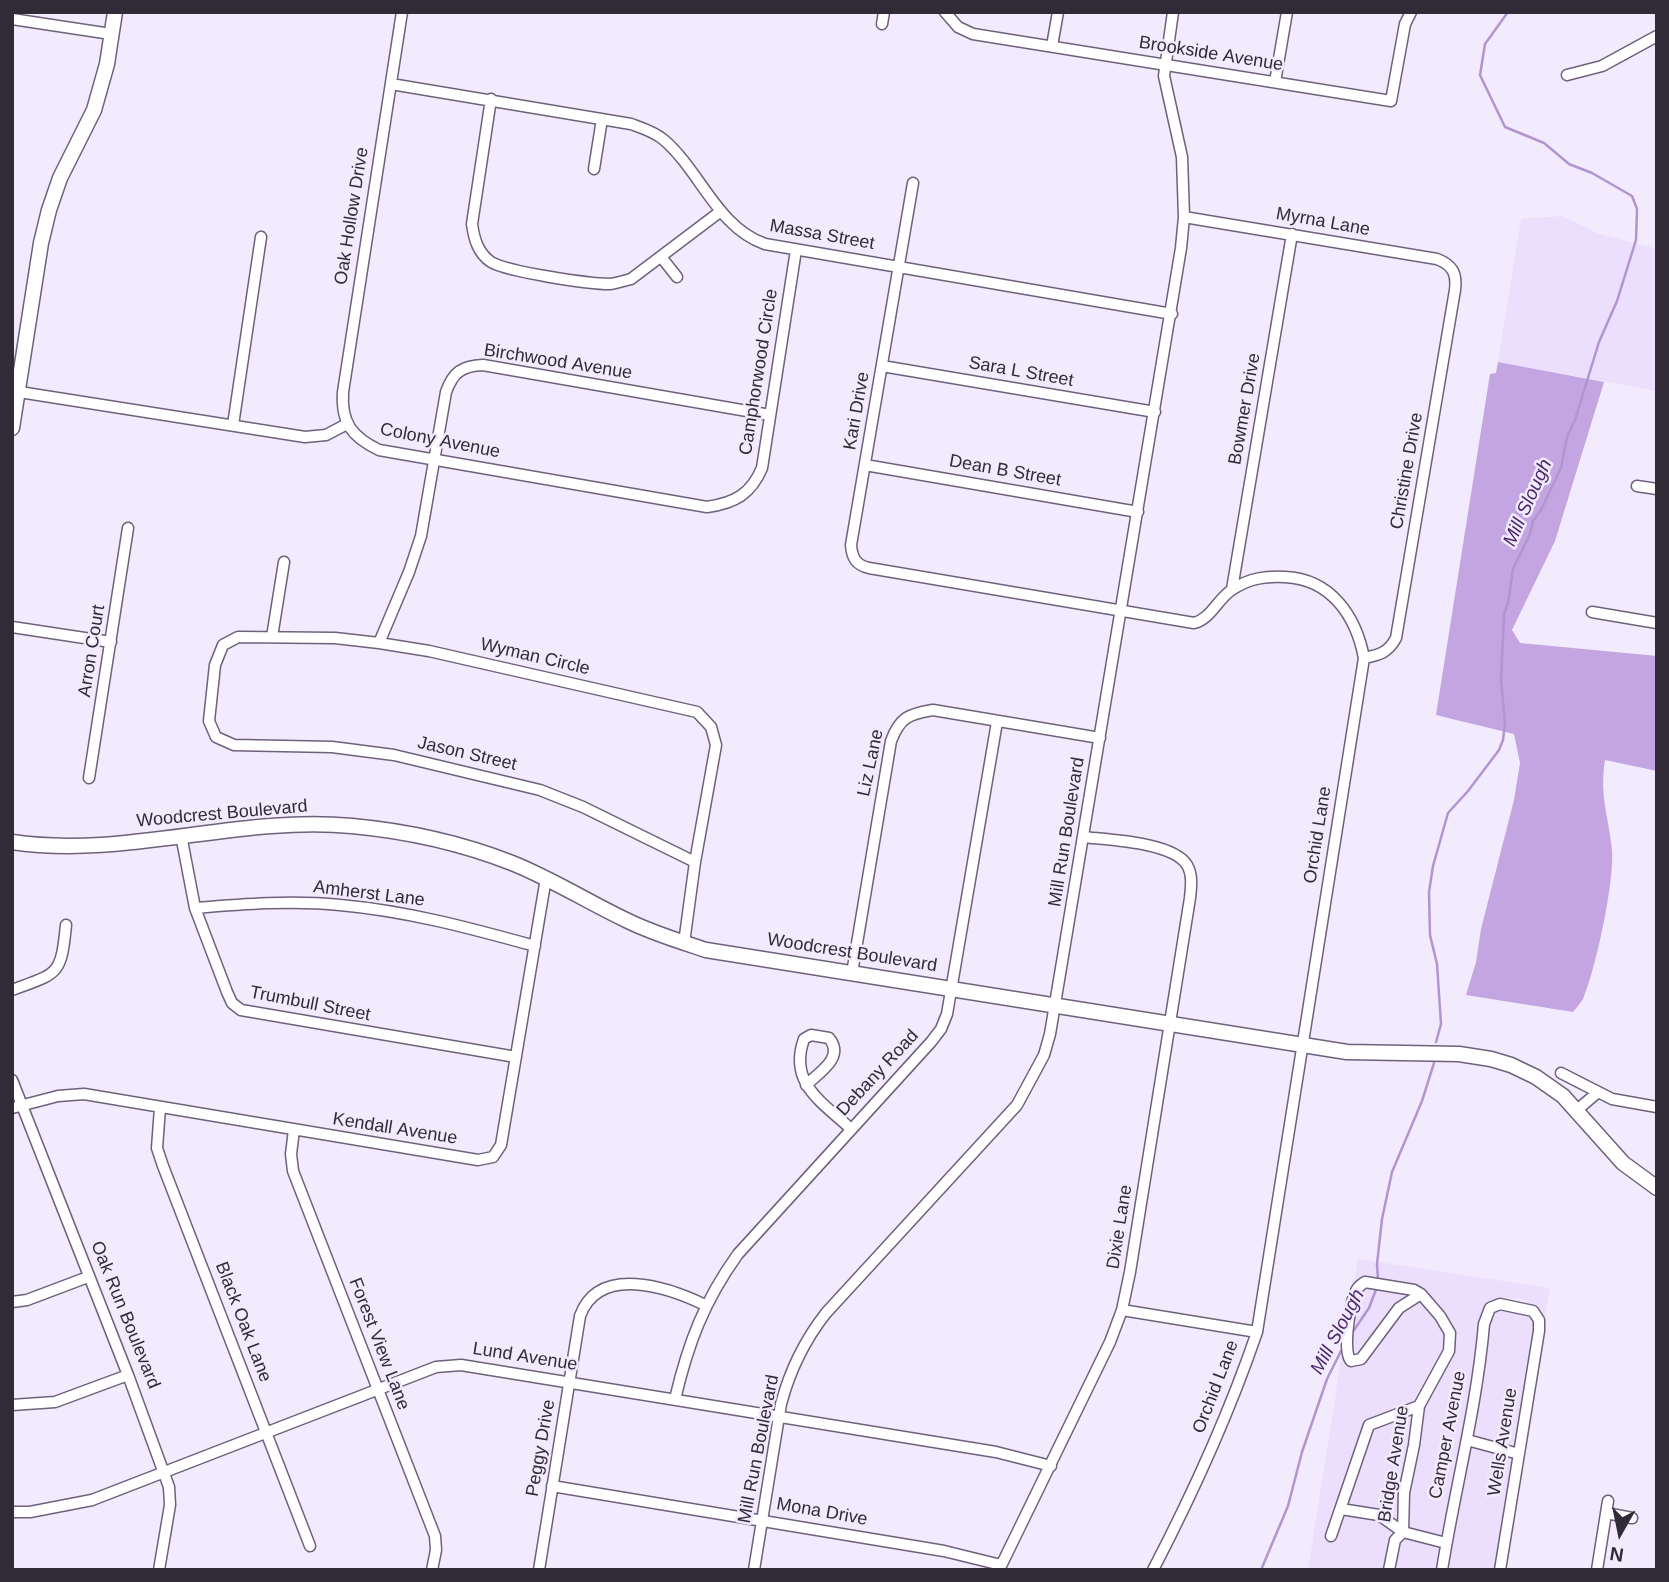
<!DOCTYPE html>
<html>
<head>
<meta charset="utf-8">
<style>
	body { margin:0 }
	#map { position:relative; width:1669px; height:1582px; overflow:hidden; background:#f2eafd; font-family:Helvetica,sans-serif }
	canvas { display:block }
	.frame { position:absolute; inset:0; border:14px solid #302b36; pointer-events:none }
	.north { position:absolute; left:1585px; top:1498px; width:70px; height:70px; -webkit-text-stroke:5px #f2eafd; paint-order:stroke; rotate:189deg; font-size:19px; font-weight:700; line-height:28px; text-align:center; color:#302b36 }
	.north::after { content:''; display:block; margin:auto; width:24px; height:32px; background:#302b36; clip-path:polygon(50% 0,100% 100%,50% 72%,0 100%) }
</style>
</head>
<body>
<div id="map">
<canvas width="1669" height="1582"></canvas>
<div class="frame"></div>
<div class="north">N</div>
</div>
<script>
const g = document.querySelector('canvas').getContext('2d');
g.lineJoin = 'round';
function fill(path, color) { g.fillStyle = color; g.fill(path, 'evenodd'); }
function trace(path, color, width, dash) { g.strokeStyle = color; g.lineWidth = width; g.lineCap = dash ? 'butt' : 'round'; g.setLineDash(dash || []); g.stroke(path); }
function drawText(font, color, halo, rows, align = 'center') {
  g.font = font + ' Helvetica,sans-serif'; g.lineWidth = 5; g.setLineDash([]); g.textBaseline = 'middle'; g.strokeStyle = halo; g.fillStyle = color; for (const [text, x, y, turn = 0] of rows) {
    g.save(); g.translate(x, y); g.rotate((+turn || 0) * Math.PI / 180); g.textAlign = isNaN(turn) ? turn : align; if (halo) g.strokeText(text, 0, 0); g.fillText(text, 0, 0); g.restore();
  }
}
fill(new Path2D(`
	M 1562,216 L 1599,234 L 1657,249 L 1657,391 L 1498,362 L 1521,219 Z
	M 1358,1259 L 1550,1288 L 1544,1319 L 1543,1314 L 1535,1307 L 1522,1299 L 1500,1298 L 1488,1301 L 1485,1305 L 1462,1445 L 1443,1536 L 1407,1528 L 1408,1493 L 1423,1410 L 1453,1353 L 1443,1313 L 1422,1287 L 1415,1285 L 1366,1276 L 1354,1285 Z
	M 1366,1287 L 1413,1295 L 1356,1356 L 1351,1355 L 1352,1337 L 1357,1302 L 1361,1291 Z
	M 1421,1301 L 1445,1334 L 1445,1350 L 1416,1402 L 1368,1420 L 1326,1538 L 1334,1542 L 1343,1514 L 1378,1520 L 1395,1533 L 1385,1570 L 1308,1570 L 1342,1354 L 1345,1362 L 1350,1366 L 1363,1364 L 1402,1312 Z
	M 1501,1308 L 1530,1315 L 1534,1322 L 1516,1448 L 1473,1436 L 1489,1325 L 1494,1312 Z
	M 1413,1413 L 1398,1523 L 1380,1510 L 1347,1505 L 1373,1429 Z
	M 1471,1446 L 1514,1458 L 1495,1570 L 1446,1570 L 1455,1517 Z
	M 1404,1538 L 1441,1546 L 1437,1570 L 1394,1570 L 1399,1542 Z`), '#ecdefd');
fill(new Path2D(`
	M 1498,362 L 1604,382 L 1555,541 L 1512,630 L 1520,643 L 1657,656 L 1657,771 L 1605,760 C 1599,796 1609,817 1612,851 C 1614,884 1596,968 1583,999 C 1580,1004 1576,1008 1573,1012 L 1466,995 L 1476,962 L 1481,929 L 1514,800 L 1520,763 L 1514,734 L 1436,715 L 1490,374 L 1496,373 Z`), '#c2a5e1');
trace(new Path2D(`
	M 1436,1042 L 1441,1024 L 1437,964 L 1430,935 L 1429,892 L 1433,866 L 1448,813 L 1468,791 L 1499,750 L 1503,740 L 1505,723 L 1501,680 L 1504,614 L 1508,603 L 1513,569 L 1530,534 L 1533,521 L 1541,510 L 1561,468 L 1567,437 L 1575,420 L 1599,342 L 1617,301 L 1636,240 L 1637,209 L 1632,196 L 1592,173 L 1569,164 L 1544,143 L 1505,127 L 1480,75 L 1485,44 L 1508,12
	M 1378,1280 L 1377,1264 L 1382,1219 L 1392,1172 L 1422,1101 L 1434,1063
	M 1352,1333 L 1369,1308 L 1377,1287
	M 1261,1570 L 1288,1506 L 1302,1452 L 1327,1379 L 1343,1347`), '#b195d1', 2.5);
const street = new Path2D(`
	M 402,12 L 343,392 C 341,423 352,437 379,450 L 707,507 C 735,503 751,494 762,468 L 796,250
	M 945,12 L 958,27 L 973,34 L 1391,101 L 1405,24 L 1411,12
	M 12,19 L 111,34
	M 882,24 L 884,12
	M 1052,46 L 1058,12
	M 1567,75 L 1602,66 L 1657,36
	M 1275,82 L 1287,12
	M 391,84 L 631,124 C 642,128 655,132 664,140 C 701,172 717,227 765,244 L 1172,314
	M 491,99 L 472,224 C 474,239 478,253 491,262 C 508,272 589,284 610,284 C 617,283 624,281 631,279 L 721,211
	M 594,169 L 602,119
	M 913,183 L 851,545 C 852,558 856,565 869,568 L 1194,623 C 1211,619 1218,598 1233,589 C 1250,578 1266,576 1285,577 C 1331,579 1356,616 1364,658 L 1257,1332 C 1229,1414 1193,1493 1153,1570
	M 1184,217 L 1437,259 C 1453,265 1457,274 1455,290 L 1396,638 C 1388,653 1379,655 1364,658
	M 662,258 L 677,277
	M 882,366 L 1155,412
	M 13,391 L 305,437 L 326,435 L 347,424
	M 233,425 L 261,237
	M 865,465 L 1138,512
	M 1637,486 L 1657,489
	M 1232,589 L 1292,234
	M 1592,612 L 1657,623
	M 12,627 L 111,642
	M 272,637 L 284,562
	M 379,643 L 409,572 L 421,536 L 446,392 C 453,372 462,366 483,365 L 770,415
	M 89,778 L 128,528
	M 181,835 L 195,908 L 227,992 L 232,1003 L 241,1010 L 516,1057
	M 195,908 C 243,904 292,900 340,905 C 407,911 470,928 535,946
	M 684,943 L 695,862 L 716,745 L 711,727 L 697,712 L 429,651 L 379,643 L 335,638 L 238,637 L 223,645 L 215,665 L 209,721 L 216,737 L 234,745 L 332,747 L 394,755 L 540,790 L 583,807 L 695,862
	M 852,973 L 891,741 C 900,717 909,714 933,710 L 1100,738
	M 12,990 C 58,973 61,976 66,925
	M 1561,1073 L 1612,1099 L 1657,1107
	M 12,1080 L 128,1375 L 169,1487 L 170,1505 L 159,1570
	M 806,1085 C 820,1072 845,1057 829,1038 L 811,1035 L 804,1039 C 788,1083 822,1102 851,1129
	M 12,1108 L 58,1096 L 84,1094 L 478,1160 L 493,1157 L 501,1145 L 546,878
	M 160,1108 L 157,1148 L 163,1166 L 310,1546
	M 1577,1110 L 1597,1093
	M 294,1130 L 291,1154 L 293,1171 L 435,1536 L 436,1550 L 432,1570
	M 1365,1282 L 1414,1290 L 1421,1294 L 1399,1308 L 1361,1359 L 1351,1361 C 1342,1352 1350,1301 1357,1289 C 1359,1286 1362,1284 1365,1282 Z
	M 12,1302 L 27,1300 L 88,1277
	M 1122,1310 L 1257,1332
	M 675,1399 C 688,1344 704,1301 738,1254 L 931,1042 L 941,1029 L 947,1014 L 997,722
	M 12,1405 L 55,1402 L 128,1375
	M 1467,1440 L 1519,1454
	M 552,1486 L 944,1551 L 1001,1565
	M 1341,1509 L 1379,1515 L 1403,1532 L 1446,1543
	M 12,1512 L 30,1512 L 92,1500 L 436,1367 L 461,1365 L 996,1452 L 1051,1466
	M 1606,1513 L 1632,1518
	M 1331,1536 L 1369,1425 L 1419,1406
	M 539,1570 L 580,1316 C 599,1264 668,1287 705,1305
	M 754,1570 L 781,1404 C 790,1370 804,1341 826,1313 L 1017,1105 L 1044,1055 L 1050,1034 L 1181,248 L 1184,217 L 1182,157 L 1164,76 L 1173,12
	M 999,1570 L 1110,1342 L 1122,1310 L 1130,1272 L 1190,898 C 1191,888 1193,875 1187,865 C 1173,842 1109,840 1083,837
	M 1389,1570 L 1395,1540 L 1403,1532 L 1404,1493 L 1414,1445 L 1419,1406 L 1449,1351 L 1450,1333 L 1440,1316 L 1421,1294
	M 1442,1570 C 1455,1488 1477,1407 1484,1324 L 1490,1308 L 1500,1304 L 1533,1311 L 1539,1320 L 1539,1331 L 1500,1570
	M 1597,1570 L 1608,1501`);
const secondary = new Path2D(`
	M 12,428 L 41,243 L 49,210 L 60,178 L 94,110 L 107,64 L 115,12
	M 12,842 C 125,859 238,815 352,826 C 406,831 461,843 512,863 C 552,879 588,902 626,920 C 652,933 679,941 706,950 L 1347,1052 L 1459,1054 L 1491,1059 L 1511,1065 L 1536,1077 L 1563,1096 L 1623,1163 L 1657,1188`);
trace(street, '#6e617c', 13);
trace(secondary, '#6e617c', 17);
trace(street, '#fff', 10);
trace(secondary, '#fff', 14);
drawText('18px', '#302b36', '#f2eafd', [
	["Brookside Avenue",1211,54,9],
	["Oak Hollow Drive",352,216,-81],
	["Myrna Lane",1323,222,10],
	["Massa Street",822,235,10],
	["Birchwood Avenue",558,362,9],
	["Camphorwood Circle",759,372,-81],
	["Sara L Street",1021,372,10],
	["Bowmer Drive",1245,409,-80],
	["Kari Drive",857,411,-80],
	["Colony Avenue",440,441,11],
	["Dean B Street",1005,471,10],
	["Christine Drive",1407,471,-80],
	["Arron Court",92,651,-81],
	["Wyman Circle",535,657,13],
	["Jason Street",467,754,13],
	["Liz Lane",871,763,-78],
	["Woodcrest Boulevard",222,814,-5],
	["Mill Run Boulevard",1067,832,-81],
	["Orchid Lane",1318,835,-81],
	["Amherst Lane",369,894,7],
	["Woodcrest Boulevard",852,953,9],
	["Trumbull Street",310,1004,11],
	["Debany Road",878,1073,-47],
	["Kendall Avenue",395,1129,9],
	["Dixie Lane",1120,1227,-81],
	["Oak Run Boulevard",125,1315,68],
	["Black Oak Lane",243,1322,69],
	["Forest View Lane",379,1344,69],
	["Lund Avenue",525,1357,9],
	["Orchid Lane",1216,1387,-69],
	["Camper Avenue",1448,1435,-79],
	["Wells Avenue",1503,1442,-81],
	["Peggy Drive",541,1448,-80],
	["Mill Run Boulevard",759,1449,-79],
	["Bridge Avenue",1394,1464,-81],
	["Mona Drive",822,1512,10]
]);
drawText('italic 19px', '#4c266d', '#f2eafd', [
	["Mill Slough",1528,503,-66],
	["Mill Slough",1338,1332,-62]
]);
</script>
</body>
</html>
